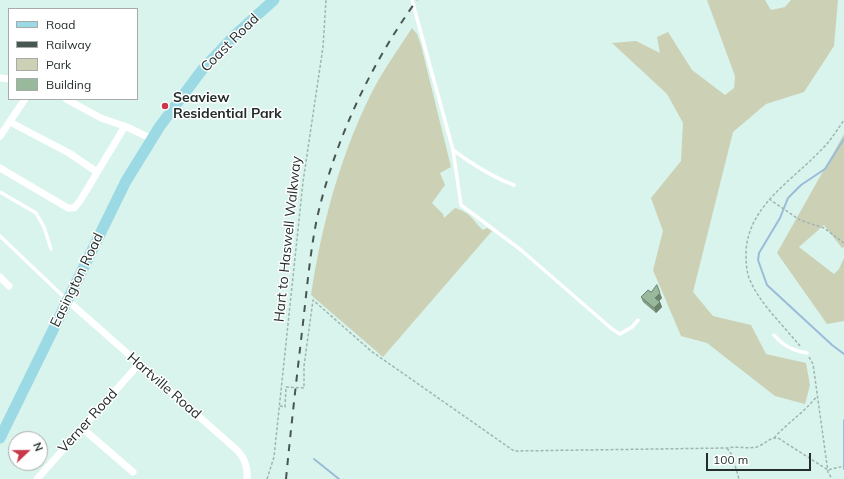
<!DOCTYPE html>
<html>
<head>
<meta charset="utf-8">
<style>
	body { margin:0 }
	#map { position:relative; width:844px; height:479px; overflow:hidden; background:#d9f3ed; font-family:Mulish,sans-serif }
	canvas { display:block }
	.legend { position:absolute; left:8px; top:8px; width:130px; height:92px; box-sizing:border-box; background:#fff; border:1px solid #a7abaa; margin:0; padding:5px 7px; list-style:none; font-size:12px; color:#232e2b }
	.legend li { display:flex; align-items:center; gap:8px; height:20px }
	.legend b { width:20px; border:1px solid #a7abaa }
	.north { position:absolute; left:8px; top:431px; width:40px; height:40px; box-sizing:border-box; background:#fff; border:1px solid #a7abaa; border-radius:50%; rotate:68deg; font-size:11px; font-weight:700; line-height:16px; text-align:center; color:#232e2b }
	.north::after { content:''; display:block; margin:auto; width:14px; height:18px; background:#c83848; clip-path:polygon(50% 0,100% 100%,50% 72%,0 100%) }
	.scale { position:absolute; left:706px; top:453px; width:105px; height:18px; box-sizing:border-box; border:2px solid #232e2b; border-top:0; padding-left:5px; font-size:12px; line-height:14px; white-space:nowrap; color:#232e2b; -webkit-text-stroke:3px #fff; paint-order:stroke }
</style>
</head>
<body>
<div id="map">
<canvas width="844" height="479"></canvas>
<ul class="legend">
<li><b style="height:5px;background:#9bdae5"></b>Road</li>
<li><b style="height:5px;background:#485652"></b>Railway</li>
<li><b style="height:11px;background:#ccd1b6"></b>Park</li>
<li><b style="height:11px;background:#99b99c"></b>Building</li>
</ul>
<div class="north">N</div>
<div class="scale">100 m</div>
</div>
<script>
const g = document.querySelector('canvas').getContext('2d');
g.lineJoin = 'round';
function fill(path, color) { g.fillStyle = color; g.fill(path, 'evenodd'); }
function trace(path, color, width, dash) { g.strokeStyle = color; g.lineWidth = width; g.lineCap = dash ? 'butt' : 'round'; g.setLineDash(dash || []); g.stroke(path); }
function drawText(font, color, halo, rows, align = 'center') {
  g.font = font + ' Mulish,sans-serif'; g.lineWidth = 3; g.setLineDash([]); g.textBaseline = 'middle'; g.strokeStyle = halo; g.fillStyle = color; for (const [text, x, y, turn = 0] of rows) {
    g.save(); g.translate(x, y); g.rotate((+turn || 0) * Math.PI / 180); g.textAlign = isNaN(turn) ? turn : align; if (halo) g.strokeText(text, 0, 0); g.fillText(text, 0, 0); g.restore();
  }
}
fill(new Path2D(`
	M 707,0 L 765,0 L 771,10 L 785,7 L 791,0 L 838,0 L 834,46 L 804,92 L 766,104 L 733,132 L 693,292 L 713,316 L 751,325 L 766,354 L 806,363 L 810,385 L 805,404 L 775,396 L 707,343 L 681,336 L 653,270 L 663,231 L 651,198 L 681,161 L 683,123 L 667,94 L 612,43 L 636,41 L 660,53 L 657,37 L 668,32 L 692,70 L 725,95 L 734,88 L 735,76 Z
	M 412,28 L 417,34 L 421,45 L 451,167 L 440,173 L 445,185 L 432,203 L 443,214 L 444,218 L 455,208 C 473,214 471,219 483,230 L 487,228 L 492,231 L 383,357 L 311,295 C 322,222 343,144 379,79 C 389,62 401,45 412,28 Z
	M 844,134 L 844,247 L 842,248 L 824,225 L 799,247 L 834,274 L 839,269 L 844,258 L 844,321 L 827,324 L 777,253 Z`), '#ccd1b6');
trace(new Path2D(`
	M 844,139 L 825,169 L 801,185 L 788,198 L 780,218 L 759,253 L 758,260 L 767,285 L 832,345 L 844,354
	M 844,420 L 844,469
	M 314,459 L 339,479`), '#9abcd8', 2);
trace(new Path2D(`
	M 769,199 L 800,220 L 824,228 L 844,243
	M 800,346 C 783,325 759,303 749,278 C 746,269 746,260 746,251 C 749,205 792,181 820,151 C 830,142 837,130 844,120
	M 809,357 L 813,364 L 828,472 L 832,479
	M 280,406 L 285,407 L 286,387 L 304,388 L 304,366 L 313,300 L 371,351 L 514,451 L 727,448 C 737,446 748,449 757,447 C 765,444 770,437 778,438 L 828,470 L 844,466
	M 774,438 C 787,423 805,412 817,396
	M 727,448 L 732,455 L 739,479
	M 267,479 L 274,457 L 303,182 L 323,47 L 326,0`), '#9fb5b0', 1.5, [3, 2]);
trace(new Path2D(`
	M 412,0 L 453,150 L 461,205 L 521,250 L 612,329 L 620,334 L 632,327 L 638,320
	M 453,150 C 472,164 492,177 514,185
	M 0,192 L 36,213 L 44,227 L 51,249
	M 0,236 L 66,299
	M 774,335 C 783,346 793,351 807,353`), '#fff', 3.5);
trace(new Path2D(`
	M 1,78 L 9,79
	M 66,99 L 101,118 L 127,127 L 152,139
	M 10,122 L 69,153 L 97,172
	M 0,136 L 25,99
	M 0,168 L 68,208 L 74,208 L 80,201 L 125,126
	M 0,277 L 9,286
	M 67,300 L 238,451 C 245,459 248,468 247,479
	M 82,428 L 133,472
	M 37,479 L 139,364`), '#fff', 7);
trace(new Path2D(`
	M 0,438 L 126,181 L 160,126 L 202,70 L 235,35 L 274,0`), '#9bdae5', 11);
trace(new Path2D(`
	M 286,479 C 291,427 297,375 303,323 C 307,288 310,253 317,218 C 335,140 370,65 417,0`), '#485652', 2, [7, 7]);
fill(new Path2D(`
	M 651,292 L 662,298 L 659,301 L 660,302 L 662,307 L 656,313 L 643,302 L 641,297 Z`), '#849f86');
fill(new Path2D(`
	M 660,293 L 662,298 L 657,303 L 655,298 Z
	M 660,302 L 662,307 L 656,313 L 654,308 Z`), '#6b826d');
const building = new Path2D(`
	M 657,285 L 660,293 L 655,298 L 660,302 L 654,308 L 641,297 L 648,290 L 651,292 Z`);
fill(building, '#99b99c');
trace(building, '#6b826d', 1);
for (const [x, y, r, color] of [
	[165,106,4,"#c83848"]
]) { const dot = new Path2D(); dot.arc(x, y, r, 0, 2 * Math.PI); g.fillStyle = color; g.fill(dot); trace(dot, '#fff', 1.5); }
drawText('14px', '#232e2b', '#fff', [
	["Coast Road",230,43,-45],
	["Hart to Haswell Walkway",288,239,-84],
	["Easington Road",77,280,-64],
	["Hartville Road",164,386,41],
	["Verner Road",88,421,-48]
]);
drawText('bold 14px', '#232e2b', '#fff', [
	["Seaview",173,98],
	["Residential Park",173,114]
], 'left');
</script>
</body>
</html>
